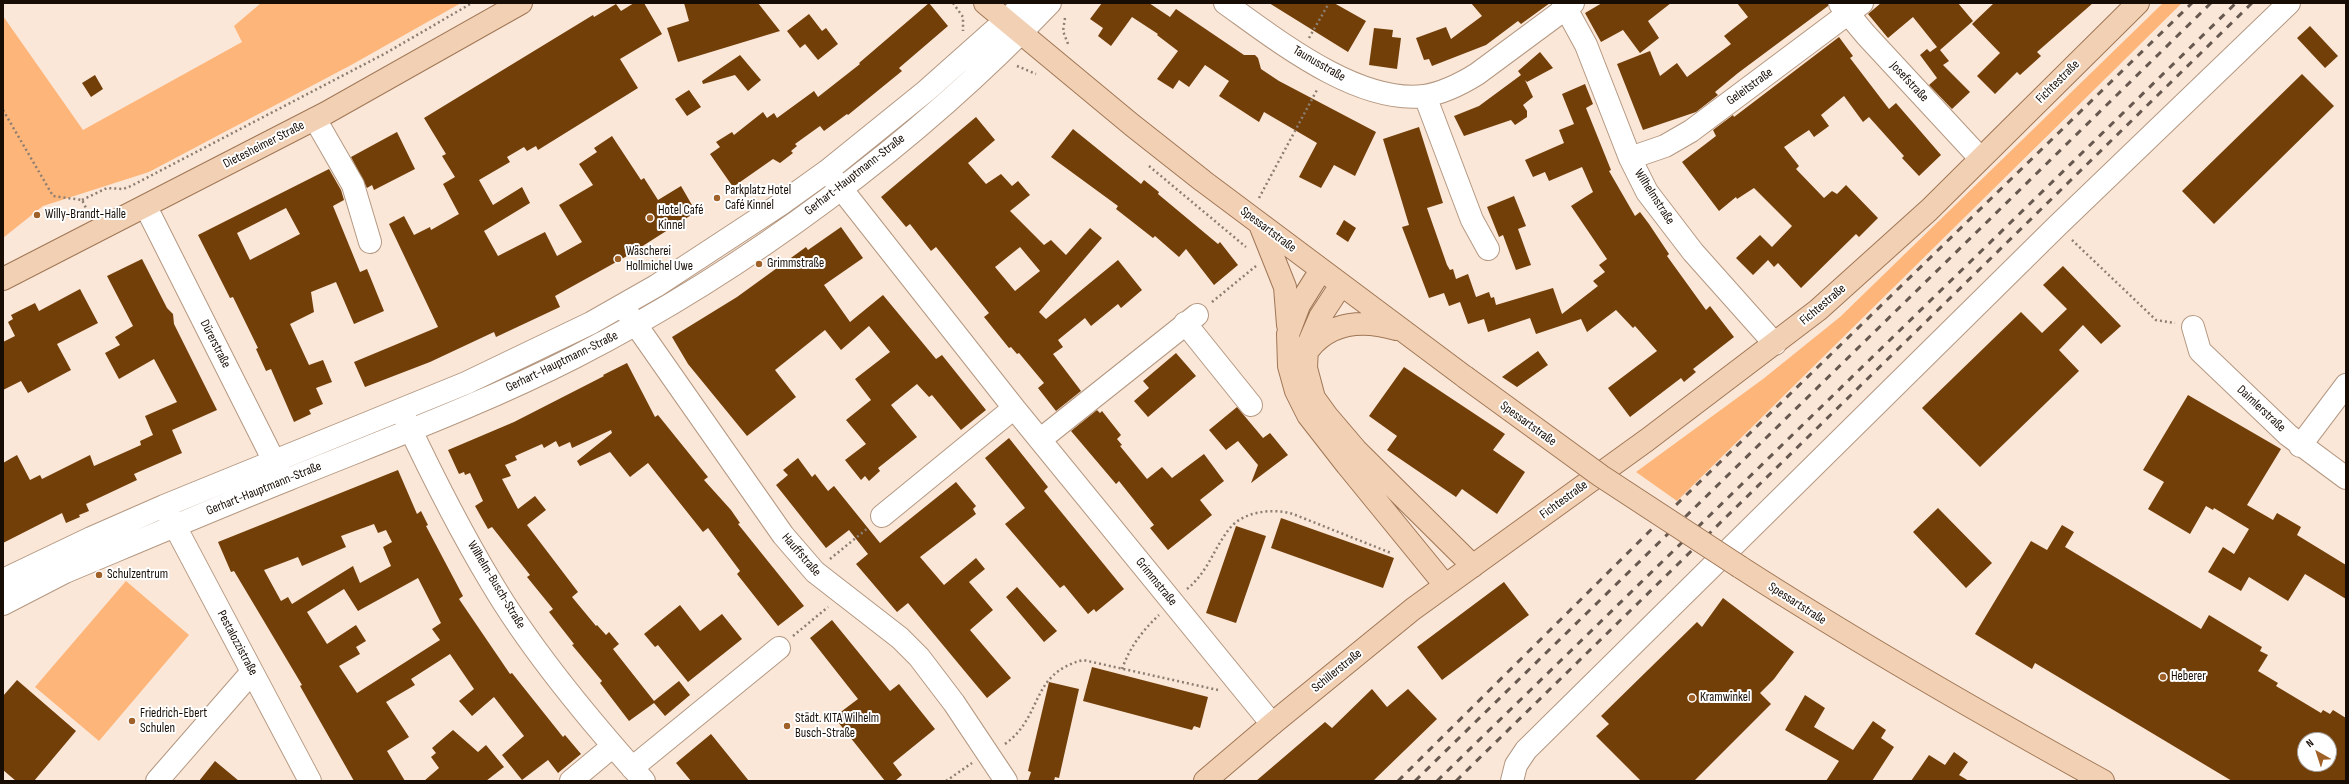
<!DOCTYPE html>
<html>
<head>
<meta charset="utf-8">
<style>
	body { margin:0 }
	#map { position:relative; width:2349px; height:784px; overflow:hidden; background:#fae7d8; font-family:"Sofia Sans Condensed",sans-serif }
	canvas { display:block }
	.frame { position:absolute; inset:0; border:4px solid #170d05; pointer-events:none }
	.north { position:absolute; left:2297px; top:732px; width:40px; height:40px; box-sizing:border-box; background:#fff; border:1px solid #a29e9b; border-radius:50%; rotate:321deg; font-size:11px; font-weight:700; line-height:16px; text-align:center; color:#170d05 }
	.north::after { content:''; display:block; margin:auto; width:14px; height:18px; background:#a06128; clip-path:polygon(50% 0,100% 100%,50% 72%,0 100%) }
</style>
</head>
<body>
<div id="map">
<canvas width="2349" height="784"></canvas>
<div class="frame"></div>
<div class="north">N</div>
</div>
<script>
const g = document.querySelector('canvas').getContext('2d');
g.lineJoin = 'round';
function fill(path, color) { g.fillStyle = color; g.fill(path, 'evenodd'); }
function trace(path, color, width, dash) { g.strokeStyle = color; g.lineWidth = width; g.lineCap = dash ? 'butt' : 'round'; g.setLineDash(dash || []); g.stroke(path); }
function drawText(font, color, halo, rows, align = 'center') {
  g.font = font + ' "Sofia Sans Condensed",sans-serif'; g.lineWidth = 4; g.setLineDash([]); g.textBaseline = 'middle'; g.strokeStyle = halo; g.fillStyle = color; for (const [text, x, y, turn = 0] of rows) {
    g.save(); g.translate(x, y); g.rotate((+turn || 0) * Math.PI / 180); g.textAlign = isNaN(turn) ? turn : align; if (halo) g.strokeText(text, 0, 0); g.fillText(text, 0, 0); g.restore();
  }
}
fill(new Path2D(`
	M 261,3 L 461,3 L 353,64 L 149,172 L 43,206 L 3,238 L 3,16 L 83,130 L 242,42 L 234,26 Z
	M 2163,3 L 2182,3 L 1677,501 L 1636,472 L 1763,379 L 1840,317 Z
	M 126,581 L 189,635 L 99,741 L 35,687 Z`), '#feb579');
fill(new Path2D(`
	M 634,3 L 644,3 L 662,34 L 620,59 L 638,88 L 538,150 L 536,146 L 527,151 L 524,147 L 507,157 L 510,162 L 479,180 L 493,205 L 522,187 L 530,203 L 484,231 L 498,256 L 545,232 L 557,256 L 582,242 L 559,205 L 593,185 L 579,164 L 597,152 L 594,148 L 612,136 L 641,180 L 644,178 L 658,200 L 681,186 L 696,212 L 627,256 L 555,296 L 560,307 L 496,337 L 494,332 L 430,362 L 365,387 L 354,362 L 438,327 L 389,224 L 404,216 L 414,235 L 430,227 L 431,230 L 459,214 L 443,184 L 455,177 L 442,156 L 446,154 L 424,118 L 593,15 L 594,17 L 616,4 L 621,11 Z
	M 684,3 L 758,3 L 780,31 L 678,62 L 667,28 L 689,21 Z
	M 929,3 L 948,26 L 899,68 L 902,71 L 848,115 L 847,114 L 824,131 L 820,126 L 795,144 L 797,146 L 791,151 L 793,153 L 780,163 L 773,159 L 733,187 L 710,154 L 720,147 L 716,142 L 732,132 L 734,135 L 763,112 L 767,118 L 774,113 L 777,118 L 814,91 L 818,97 L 860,64 L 859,63 Z
	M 1102,3 L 1149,3 L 1170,17 L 1176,9 L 1244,55 L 1255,55 L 1258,58 L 1261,69 L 1279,81 L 1376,132 L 1355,176 L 1334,165 L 1321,188 L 1299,177 L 1317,143 L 1264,112 L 1259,122 L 1219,96 L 1229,81 L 1205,65 L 1189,87 L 1179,80 L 1173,89 L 1157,79 L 1178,51 L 1157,35 L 1158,34 L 1132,17 L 1111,46 L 1098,36 L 1103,28 L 1090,19 Z
	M 1269,3 L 1334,3 L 1366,21 L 1348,52 Z
	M 1471,3 L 1550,3 L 1521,24 L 1518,21 L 1486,45 L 1432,66 L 1429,59 L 1424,60 L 1416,38 L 1446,27 L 1451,39 L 1482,16 Z
	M 1602,3 L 1671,3 L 1648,21 L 1659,38 L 1640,53 L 1623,30 L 1601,42 L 1585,13 Z
	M 1737,3 L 1828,3 L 1828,6 L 1738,73 L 1715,92 L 1718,95 L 1696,112 L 1643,130 L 1617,64 L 1650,51 L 1660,76 L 1677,63 L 1687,77 L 1731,44 L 1724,36 L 1748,17 Z
	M 1881,3 L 1958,3 L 1973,21 L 1940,50 L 1949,61 L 1943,65 L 1970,92 L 1952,109 L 1929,85 L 1937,78 L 1920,55 L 1927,49 L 1930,52 L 1937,47 L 1913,17 L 1888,38 L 1868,14 Z
	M 1994,3 L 2093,3 L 2037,52 L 2041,56 L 2020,75 L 2017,72 L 1995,94 L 1977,76 L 2000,53 L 1972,24 Z
	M 809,14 L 822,31 L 826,28 L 838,44 L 818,60 L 805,44 L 800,48 L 787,31 Z
	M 2310,26 L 2338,56 L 2325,68 L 2297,38 Z
	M 1374,28 L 1393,30 L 1392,37 L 1401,38 L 1397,69 L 1369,65 Z
	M 1839,37 L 1853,56 L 1850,58 L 1889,109 L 1896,103 L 1941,155 L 1919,176 L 1902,158 L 1904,156 L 1869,117 L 1863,122 L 1844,96 L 1821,115 L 1829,126 L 1814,137 L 1809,130 L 1784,147 L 1799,166 L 1796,169 L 1824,198 L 1832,191 L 1837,194 L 1846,185 L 1878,218 L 1859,237 L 1856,234 L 1801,288 L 1778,263 L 1774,267 L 1768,260 L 1753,275 L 1736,258 L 1760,235 L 1772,247 L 1792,226 L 1754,188 L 1737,199 L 1736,197 L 1719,211 L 1682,162 L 1716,136 L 1713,130 L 1733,115 L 1734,117 Z
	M 1540,52 L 1553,68 L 1527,82 L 1525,80 L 1533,97 L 1523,105 L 1527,111 L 1527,117 L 1515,125 L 1511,120 L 1464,136 L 1454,116 L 1479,106 L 1521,75 L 1518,71 Z
	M 740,55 L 761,80 L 748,91 L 735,75 L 703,84 L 702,81 Z
	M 2302,74 L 2334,106 L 2214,224 L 2182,191 Z
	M 95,75 L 103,89 L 91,97 L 82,83 Z
	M 1585,84 L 1593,104 L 1586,108 L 1611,170 L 1609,171 L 1635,216 L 1640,212 L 1649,224 L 1669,254 L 1667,256 L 1706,310 L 1710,306 L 1734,337 L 1693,369 L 1696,372 L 1684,382 L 1681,378 L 1630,417 L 1608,388 L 1657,351 L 1635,326 L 1633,328 L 1616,310 L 1587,332 L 1581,319 L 1536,334 L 1530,318 L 1488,332 L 1484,319 L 1468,324 L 1460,302 L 1449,306 L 1444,293 L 1429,298 L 1402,227 L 1409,225 L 1383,139 L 1419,127 L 1443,203 L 1427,208 L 1447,265 L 1450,270 L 1453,269 L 1456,279 L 1468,274 L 1476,297 L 1489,292 L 1491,298 L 1494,297 L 1496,305 L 1553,288 L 1562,314 L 1598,286 L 1593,281 L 1605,272 L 1599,265 L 1607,259 L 1571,206 L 1593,192 L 1582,167 L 1549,181 L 1545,172 L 1533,177 L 1525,160 L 1564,143 L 1559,130 L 1574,124 L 1562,94 Z
	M 689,90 L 701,107 L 687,116 L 675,99 Z
	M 976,117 L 995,140 L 968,163 L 986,184 L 1001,174 L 1012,186 L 1018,181 L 1030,195 L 1010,211 L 1044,245 L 1051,240 L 1066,255 L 1090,228 L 1102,238 L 1039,312 L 1046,319 L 1118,260 L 1142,290 L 1121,308 L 1118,304 L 1091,326 L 1085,318 L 1058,340 L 1063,347 L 1053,354 L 1081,391 L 1056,411 L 1038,388 L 1044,383 L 1019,353 L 1017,354 L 1011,347 L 1009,348 L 984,317 L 989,313 L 936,247 L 931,251 L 910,224 L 906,227 L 881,197 ZM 1020,247 L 1040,271 L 1015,291 L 995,267 Z
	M 1073,129 L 1141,184 L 1144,180 L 1159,192 L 1158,194 L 1218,244 L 1220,242 L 1238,265 L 1214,285 L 1186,249 L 1179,257 L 1155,236 L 1153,238 L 1116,209 L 1118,206 L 1051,157 Z
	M 397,132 L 415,169 L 374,190 L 372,185 L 367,188 L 351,157 Z
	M 329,169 L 341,190 L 344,200 L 333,206 L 360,272 L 367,269 L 384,311 L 354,324 L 336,282 L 311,292 L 314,312 L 290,324 L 309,365 L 323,360 L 332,382 L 316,388 L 323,404 L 309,410 L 311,414 L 294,422 L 271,369 L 266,371 L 256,349 L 258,348 L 233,297 L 230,298 L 198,235 ZM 286,208 L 300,234 L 250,260 L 237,233 Z
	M 1514,196 L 1526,226 L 1518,229 L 1531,265 L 1516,270 L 1503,235 L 1499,237 L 1487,207 Z
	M 1344,220 L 1356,228 L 1348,242 L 1336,234 Z
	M 841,227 L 863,258 L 824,285 L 850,322 L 883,295 L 936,359 L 942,355 L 986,410 L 961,430 L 932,395 L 929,397 L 917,384 L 891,405 L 917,437 L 878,468 L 880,471 L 869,481 L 865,476 L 861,480 L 845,460 L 866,444 L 846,420 L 871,400 L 855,379 L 890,352 L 869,326 L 841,350 L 825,330 L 775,370 L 796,397 L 747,436 L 688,364 L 672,337 L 737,297 L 806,247 L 808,250 Z
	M 142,259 L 167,308 L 173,314 L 174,324 L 217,410 L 172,430 L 182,453 L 134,474 L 137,480 L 86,504 L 89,511 L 79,515 L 80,517 L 66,523 L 62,513 L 3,543 L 3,463 L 17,455 L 30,480 L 40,475 L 42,479 L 90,455 L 94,466 L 141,445 L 140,441 L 153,435 L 145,416 L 177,402 L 154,359 L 119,379 L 105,353 L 120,345 L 115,337 L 133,326 L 107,276 Z
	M 2063,266 L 2121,326 L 2101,344 L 2083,325 L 2059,350 L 2079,371 L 1980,467 L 1922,408 L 2021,312 L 2042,333 L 2067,309 L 2043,285 Z
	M 80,289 L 98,323 L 57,344 L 71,370 L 28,393 L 21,381 L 3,390 L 3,342 L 15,336 L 8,322 L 13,319 L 11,315 L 35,303 L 39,311 Z
	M 1538,351 L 1548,365 L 1517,387 L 1502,377 Z
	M 1176,353 L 1196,376 L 1148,417 L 1134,401 L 1149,388 L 1143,381 Z
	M 627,363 L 655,417 L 658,415 L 708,477 L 704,480 L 731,510 L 740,523 L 738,524 L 804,606 L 778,626 L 737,574 L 740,571 L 708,528 L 703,532 L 648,463 L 630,477 L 610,452 L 580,466 L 577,461 L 612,433 L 611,430 L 572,448 L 570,442 L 559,447 L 556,441 L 544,448 L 542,444 L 515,456 L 517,460 L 505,465 L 511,476 L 502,479 L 518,509 L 535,496 L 546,510 L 527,525 L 578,592 L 572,597 L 596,626 L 597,625 L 606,635 L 609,632 L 619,644 L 613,649 L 654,701 L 679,681 L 690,695 L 665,716 L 654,703 L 629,721 L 600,683 L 602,681 L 572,645 L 574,644 L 549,612 L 553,609 L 527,577 L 530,575 L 492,527 L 488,529 L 475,506 L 483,501 L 470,473 L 465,475 L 464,472 L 459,474 L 448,450 L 514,422 L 604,376 L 603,375 Z
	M 1404,367 L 1505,434 L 1493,450 L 1525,472 L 1497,514 L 1462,489 L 1456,497 L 1387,450 L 1397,436 L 1369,416 Z
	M 2188,395 L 2281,449 L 2247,505 L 2273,520 L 2277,513 L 2301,527 L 2297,535 L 2346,565 L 2346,599 L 2305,574 L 2288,601 L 2249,577 L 2241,591 L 2208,572 L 2223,547 L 2234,554 L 2249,529 L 2214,508 L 2213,510 L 2206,506 L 2190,534 L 2148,509 L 2164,482 L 2143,470 Z
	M 1237,407 L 1263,438 L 1270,433 L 1288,455 L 1251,483 L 1258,465 L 1238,441 L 1226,450 L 1209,430 Z
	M 1097,410 L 1100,413 L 1102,411 L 1121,435 L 1117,439 L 1122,445 L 1120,446 L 1147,479 L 1162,467 L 1172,478 L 1204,454 L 1224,481 L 1200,500 L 1212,515 L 1168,550 L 1150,528 L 1154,525 L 1119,481 L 1116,484 L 1071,431 Z
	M 1009,438 L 1048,487 L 1044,491 L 1124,589 L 1096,612 L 1094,609 L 1088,614 L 1064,585 L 1060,588 L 1005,524 L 1025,508 L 985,458 Z
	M 798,458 L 812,477 L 815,474 L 828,491 L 834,486 L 880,543 L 956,482 L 976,506 L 973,509 L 976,514 L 920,557 L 944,585 L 976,558 L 985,569 L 969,582 L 993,610 L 970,630 L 1011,678 L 987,698 L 908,603 L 897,612 L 856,564 L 868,554 L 849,530 L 826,548 L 776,485 L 788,475 L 783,470 Z
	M 398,470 L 417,514 L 421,511 L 428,525 L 426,526 L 463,596 L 459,599 L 510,674 L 512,673 L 563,737 L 565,735 L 581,754 L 558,773 L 548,760 L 522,780 L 502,755 L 524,736 L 494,697 L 472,716 L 459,701 L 474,689 L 450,654 L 411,679 L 415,685 L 386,702 L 409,737 L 387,751 L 405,781 L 354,781 L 300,686 L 302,685 L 234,571 L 231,572 L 218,542 ZM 374,524 L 378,533 L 386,530 L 392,542 L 383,547 L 391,566 L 360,583 L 353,566 L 292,604 L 288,597 L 281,601 L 264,570 L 298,557 L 302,566 L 346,547 L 341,536 ZM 418,578 L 441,623 L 432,629 L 440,640 L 357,693 L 339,666 L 360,654 L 356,647 L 366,641 L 356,625 L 327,644 L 307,612 L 344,589 L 358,611 Z
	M 1938,508 L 1992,563 L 1966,588 L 1913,532 Z
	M 1281,518 L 1394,558 L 1383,588 L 1271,548 Z
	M 2062,525 L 2074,532 L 2065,547 L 2201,629 L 2209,615 L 2262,647 L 2260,651 L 2268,655 L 2258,671 L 2278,683 L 2276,686 L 2321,713 L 2323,710 L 2330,714 L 2333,710 L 2346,718 L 2346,781 L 2232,781 L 2035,663 L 2032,669 L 1975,634 L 2031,541 L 2047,550 ZM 2305,740 L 2329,740 L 2329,764 L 2305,764 Z
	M 1236,526 L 1266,536 L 1236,623 L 1206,613 Z
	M 1504,582 L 1529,615 L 1442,680 L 1417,647 Z
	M 1017,587 L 1057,631 L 1044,642 L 1006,597 Z
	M 1723,598 L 1794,652 L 1774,679 L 1760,693 L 1771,704 L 1694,781 L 1641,781 L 1596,736 L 1609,724 L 1601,716 L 1697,622 L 1702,627 Z
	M 680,605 L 700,631 L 722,614 L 742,639 L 688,682 L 658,645 L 655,647 L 644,634 Z
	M 832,620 L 890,691 L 899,684 L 935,729 L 893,763 L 902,775 L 895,781 L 885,781 L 834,717 L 858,699 L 810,638 Z
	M 1092,667 L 1208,697 L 1200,728 L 1194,726 L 1192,730 L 1083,701 Z
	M 17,680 L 76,731 L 34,781 L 16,781 L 3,770 L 3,696 Z
	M 1049,682 L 1079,689 L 1059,778 L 1055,777 L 1054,781 L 1028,781 L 1031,772 L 1028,771 Z
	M 1372,689 L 1387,707 L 1408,689 L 1437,719 L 1373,781 L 1256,781 L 1325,722 L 1332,728 Z
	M 1805,695 L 1825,708 L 1814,727 L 1853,750 L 1873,721 L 1886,730 L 1881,738 L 1894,747 L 1872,781 L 1826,781 L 1839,761 L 1785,730 Z
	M 453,730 L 478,752 L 486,745 L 504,767 L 486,781 L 424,781 L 439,768 L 431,757 L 436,753 L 432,748 Z
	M 711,734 L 749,781 L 691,781 L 676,763 Z
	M 1954,752 L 1968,762 L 1959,775 L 1969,781 L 1911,781 L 1929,755 L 1945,765 Z
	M 215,761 L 239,781 L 199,781 Z`), '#733f09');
const minor = new Path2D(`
	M 1225,3 C 1277,40 1357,104 1424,96 C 1443,93 1461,84 1477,74 L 1573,3
	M 1563,3 L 1586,45 L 1630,158 L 1647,192 L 1693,252 L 1775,344
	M 1840,4 L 1866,35 L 1980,158
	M 1425,96 L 1472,220 L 1488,249
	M 315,119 L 353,185 L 370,242
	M 1630,158 L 1665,146 L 1691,131 L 1862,3
	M 832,177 L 1014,408 L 1272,724
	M 146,207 L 281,475
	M 627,312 L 783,535 L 815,572 L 900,638 L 919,657 L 954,703 L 1006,781
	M 1185,323 L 1251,405
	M 2193,327 L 2200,351 L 2288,435 L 2346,478
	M 405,418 C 431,473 459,529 491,582 C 531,650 591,722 644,781
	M 1041,439 L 1197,315
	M 2300,446 L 2346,385
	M 168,513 L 310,781
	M 882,516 L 1014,408
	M 3,580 L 91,538 L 164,506 L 466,383 L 591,323 L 656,286 L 781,204 L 827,171 L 926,91 L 1025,3
	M 3,604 L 65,572 C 139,541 214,509 289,479 C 385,440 483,404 575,357 C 746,270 918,142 1050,3
	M 632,768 L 779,648
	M 157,781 L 252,672
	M 571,781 L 613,746
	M 1512,781 L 1516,765 L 1526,750 L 2057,226 L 2289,3`);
const major = new Path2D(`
	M 985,3 L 1132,125 L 1203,181 L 1465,377
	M 1261,227 L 1285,287 L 1288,325
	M 1321,270 L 1299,305 L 1288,334 L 1289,366 L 1296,391 L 1308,415 L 1347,465 L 1445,585
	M 3,279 L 326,113 L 521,3
	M 1341,285 L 1320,317 L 1307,347 L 1306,368 L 1314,398 L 1327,416 L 1356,450 L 1473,566
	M 1309,349 C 1331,321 1365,320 1396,329
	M 1740,567 C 1858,643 1980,713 2103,781
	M 1205,781 L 1272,724 L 1413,609 L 1647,440 L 1818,310 L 1929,210 L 2138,3`);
trace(minor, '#b59881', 24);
trace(major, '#a07756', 24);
trace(new Path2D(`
	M 953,3 L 963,17 L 963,31
	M 1065,18 L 1063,31 L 1068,44
	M 1309,38 L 1329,3
	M 1017,66 L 1036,74
	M 3,110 L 53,196 L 82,200 L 89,214
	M 1149,166 L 1246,247
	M 1259,198 L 1318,88
	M 82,200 L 107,188 L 123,189 L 131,186 L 386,53 L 472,3
	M 2072,240 L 2156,320 L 2175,323
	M 1212,302 L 1256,266
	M 830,559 L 868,528
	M 1187,589 C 1209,571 1213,549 1230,528 C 1244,511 1273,508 1293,514 L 1391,553
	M 793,636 L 828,607
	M 1122,669 C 1130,647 1142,631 1159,615
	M 1005,744 C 1044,716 1029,674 1083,660 L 1218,690
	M 946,781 L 972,763`), '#8d7e72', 2.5, [2, 3]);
trace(minor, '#fff', 22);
trace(major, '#f2d0b3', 22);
trace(new Path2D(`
	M 1398,781 L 1677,504 L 2192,3
	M 1415,781 L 2211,3
	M 1437,781 L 2236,3
	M 1456,781 L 2252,3`), '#67594f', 3, [7, 7]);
const majorBridge = new Path2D(`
	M 1465,377 L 1601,476 L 1740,567`);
trace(majorBridge, '#a07756', 24, []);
trace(majorBridge, '#f2d0b3', 22);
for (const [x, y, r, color] of [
	[717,198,4,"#a06128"],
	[37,215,4,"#a06128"],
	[650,218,4,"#a06128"],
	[618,259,4,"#a06128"],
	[759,264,4,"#a06128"],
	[99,575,4,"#a06128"],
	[2163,677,4,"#a06128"],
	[1692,698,4,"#a06128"],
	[132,721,4,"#a06128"],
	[787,726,4,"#a06128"]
]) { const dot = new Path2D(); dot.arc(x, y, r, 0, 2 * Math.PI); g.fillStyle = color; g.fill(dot); trace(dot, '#fff', 1.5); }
drawText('13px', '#170d05', '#fff', [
	["Taunusstraße",1319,64,30],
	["Josefstraße",1909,82,47],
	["Fichtestraße",2058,82,-45],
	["Geleitstraße",1750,87,-36],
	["Dietesheimer Straße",264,145,-27],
	["Gerhart-Hauptmann-Straße",855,175,-38],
	["Wilhelmstraße",1654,197,57],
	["Spessartstraße",1268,230,37],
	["Fichtestraße",1823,305,-40],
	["Dürerstraße",215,344,63],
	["Gerhart-Hauptmann-Straße",562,362,-26],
	["Daimlerstraße",2261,409,43],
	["Spessartstraße",1528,424,36],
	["Gerhart-Hauptmann-Straße",264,489,-22],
	["Fichtestraße",1564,500,-36],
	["Hauffstraße",801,555,49],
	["Grimmstraße",1156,582,51],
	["Wilhelm-Busch-Straße",496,585,59],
	["Spessartstraße",1797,604,33],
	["Pestalozzistraße",237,643,62],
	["Schillerstraße",1337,671,-39]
]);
drawText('13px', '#170d05', '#fff', [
	["Parkplatz Hotel",725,191],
	["Café Kinnel",725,206],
	["Hotel Café",658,211],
	["Kinnel",658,226],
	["Willy-Brandt-Halle",45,215],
	["Wäscherei",626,252],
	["Hollmichel Uwe",626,267],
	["Grimmstraße",767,264],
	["Schulzentrum",107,575],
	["Heberer",2171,677],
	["Kramwinkel",1700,698],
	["Friedrich-Ebert",140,714],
	["Schulen",140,729],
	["Städt. KITA Wilhelm",795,719],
	["Busch-Straße",795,734]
], 'left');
</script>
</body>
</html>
